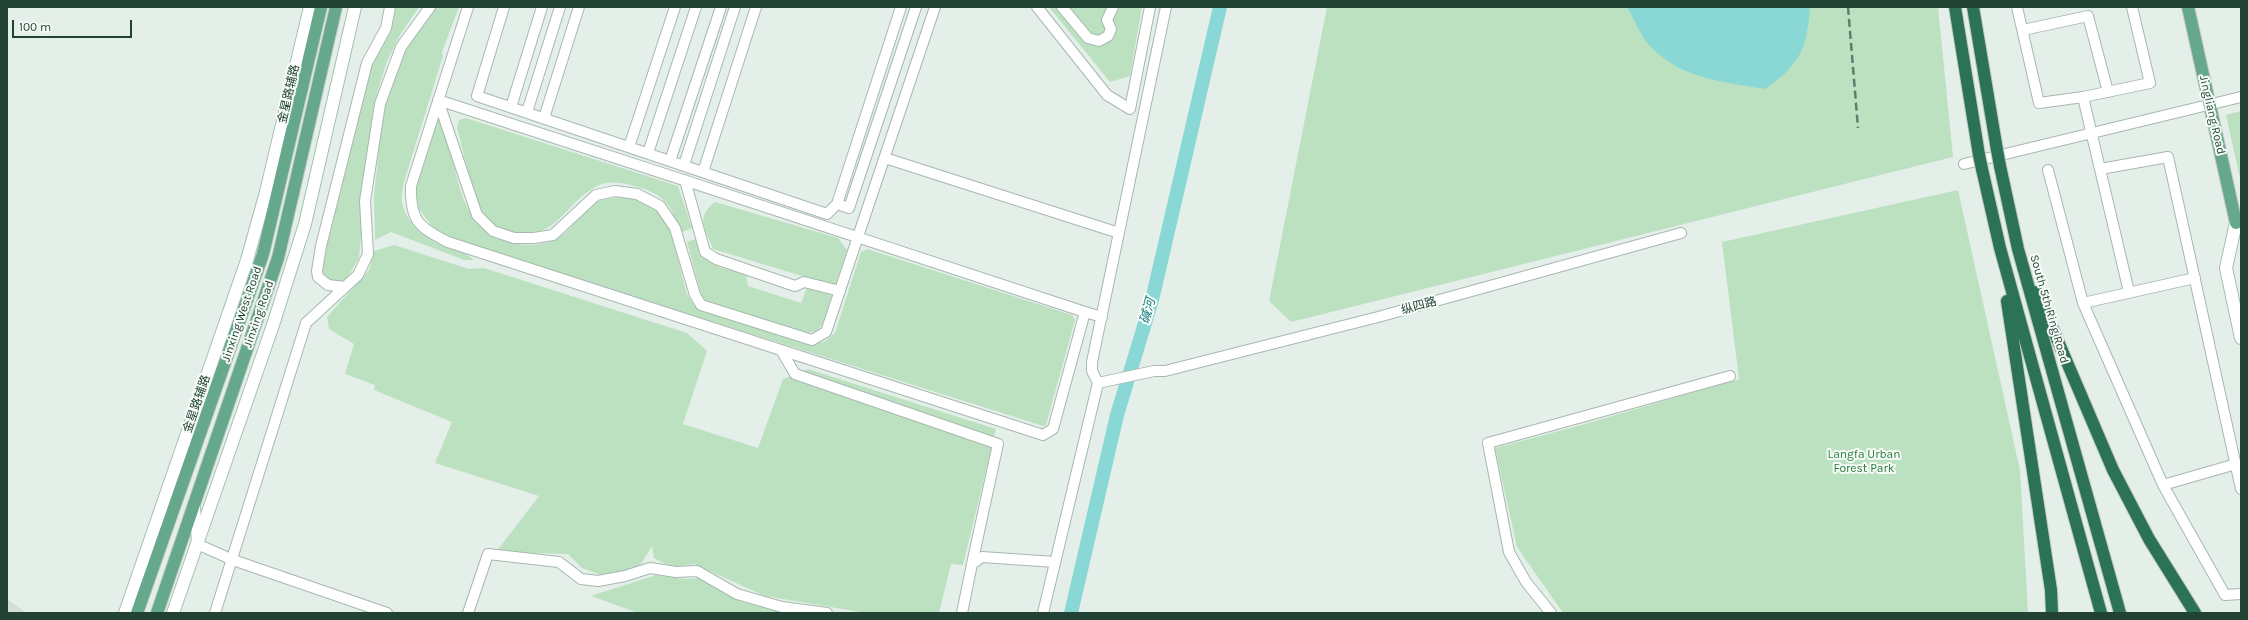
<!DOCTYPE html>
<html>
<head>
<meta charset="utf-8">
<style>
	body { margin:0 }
	#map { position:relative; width:2248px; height:620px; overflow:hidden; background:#e5efe9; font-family:Karla,sans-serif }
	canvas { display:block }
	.frame { position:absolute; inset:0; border:8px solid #224334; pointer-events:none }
	.scale { position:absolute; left:12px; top:20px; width:120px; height:18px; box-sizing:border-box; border:2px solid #224334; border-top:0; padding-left:5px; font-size:12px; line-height:14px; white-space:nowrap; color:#224334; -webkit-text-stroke:3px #f6fbf8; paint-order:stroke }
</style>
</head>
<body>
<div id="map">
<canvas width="2248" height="620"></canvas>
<div class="frame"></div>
<div class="scale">100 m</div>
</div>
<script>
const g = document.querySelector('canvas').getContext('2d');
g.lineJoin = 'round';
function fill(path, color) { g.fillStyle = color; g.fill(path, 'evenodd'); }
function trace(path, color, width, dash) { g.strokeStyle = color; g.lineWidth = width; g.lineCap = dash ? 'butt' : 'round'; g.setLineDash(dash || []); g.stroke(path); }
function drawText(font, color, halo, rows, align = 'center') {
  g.font = font + ' Karla,"Noto Sans SC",sans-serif'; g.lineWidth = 4; g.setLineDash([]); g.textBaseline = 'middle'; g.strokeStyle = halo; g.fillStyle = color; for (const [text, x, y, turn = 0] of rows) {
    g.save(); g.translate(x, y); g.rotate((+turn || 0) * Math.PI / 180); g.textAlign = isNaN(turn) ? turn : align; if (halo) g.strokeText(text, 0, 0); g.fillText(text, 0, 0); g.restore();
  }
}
fill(new Path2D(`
	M 7,599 L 27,613 L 7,613 Z`), '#d3dfd7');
fill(new Path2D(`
	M 396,7 L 419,7 L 400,35 L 387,61 L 378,90 L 373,109 L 359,258 L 343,285 C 332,283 323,282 320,270 L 371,65 L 392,24 Z
	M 433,7 L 459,7 L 442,52 L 443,56 L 404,182 C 403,188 401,197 402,203 C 407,224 425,239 443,246 C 455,251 465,251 474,260 L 464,260 L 391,232 L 375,240 L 374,195 L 384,105 L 403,50 Z
	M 1049,7 L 1142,7 L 1130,76 L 1110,82 Z
	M 1327,7 L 1938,7 L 1953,157 L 1291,322 L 1269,301 Z
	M 2241,111 L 2241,183 L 2226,115 Z
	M 466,118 L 678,186 L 692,228 L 680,233 C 673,209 667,196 641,188 C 628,184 610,179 597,186 C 560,206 559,242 508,231 C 499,228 489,223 484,215 C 470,189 465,156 457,128 L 459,120 Z
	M 439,120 C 457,153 453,194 478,224 C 495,245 539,252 561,236 C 574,227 583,209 596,202 C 614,194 648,197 661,214 C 675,233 680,271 687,294 L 693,304 L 701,310 L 813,344 L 824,342 L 835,333 L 861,252 L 867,249 L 1072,315 L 1075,320 L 1046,425 L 1043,426 L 445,237 L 431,225 L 415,204 L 418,175 L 435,124 Z
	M 1958,190 L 2020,470 L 2028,613 L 1563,613 L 1517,547 L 1495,448 L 1585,424 L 1739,379 L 1722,242 Z
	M 715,202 L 838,238 L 847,250 L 835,286 L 713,249 C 705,229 695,217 715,202 Z
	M 695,239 C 708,266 718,268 746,274 L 748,286 L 801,303 L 807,288 L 832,294 L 822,325 L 817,331 L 806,333 L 702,299 L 687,242 Z
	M 394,245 L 469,269 L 484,268 L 687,333 L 707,351 L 683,424 L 758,448 L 783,379 L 808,369 L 996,429 L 963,565 L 951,564 L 939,613 L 866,613 L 765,596 L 694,564 L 671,567 L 654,558 L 652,546 L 641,564 L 620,575 L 601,575 L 582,568 L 568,554 L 496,552 L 539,496 L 435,463 L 452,422 L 374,390 L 375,385 L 345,374 L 354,344 L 329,329 L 327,317 L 369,270 L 374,251 Z
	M 656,575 L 685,579 L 700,578 L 742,602 L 787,613 L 638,613 L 591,596 Z`), '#bce1c0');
fill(new Path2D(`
	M 1627,7 L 1810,7 C 1807,49 1800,65 1765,89 C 1723,82 1681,79 1650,46 C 1641,36 1634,19 1627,7 Z`), '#89d8d6');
trace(new Path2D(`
	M 1071,613 L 1117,415 L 1152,300 L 1220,7`), '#89d8d6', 14);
const street = new Path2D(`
	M 468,7 L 411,186 C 410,220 418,227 448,242 L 1043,435 L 1053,429 L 1085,312
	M 504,7 L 477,96 L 827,214 L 837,204 L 901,7
	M 935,7 L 826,332 L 812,340 L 701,305 L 695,295 L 675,228 L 660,206 L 637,194 L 615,191 L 596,195 L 553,235 L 534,238 L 514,238 L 493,231 L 477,215 L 438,100 C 654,170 869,241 1085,312 L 1102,317
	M 1037,7 L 1107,95 L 1130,109 L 1150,7
	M 1062,7 L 1088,38 L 1099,41 L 1108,36 L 1111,29 L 1107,20 L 1113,7
	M 2017,7 L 2039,103 L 2083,97 L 2150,83 L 2132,7
	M 2023,30 L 2088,16 L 2108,92
	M 2083,97 L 2129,292
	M 511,107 L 542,7
	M 527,112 L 560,7
	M 544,118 L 579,7
	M 629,147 L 675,7
	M 648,153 L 696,7
	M 885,158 L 1119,233
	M 670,161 L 721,7
	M 1964,164 L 2241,97
	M 684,165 L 735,7
	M 2100,169 L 2168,157 L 2241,489
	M 2048,170 L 2083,303 L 2163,485 L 2225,595 L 2241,594
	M 703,172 L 756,7
	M 685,180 L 705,252 L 716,259 L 795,286 L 804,282 L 840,291
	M 837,204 L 849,208 L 916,7
	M 345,287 L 328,285 L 318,277 L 317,271 L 321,246 L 367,63 L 386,28 L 390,7
	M 2083,303 L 2195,278
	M 781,350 L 795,374 L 998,444 L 972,564
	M 1098,383 L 1154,371 L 1165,371 L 1378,317 L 1681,233
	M 2163,485 L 2236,464
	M 195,505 L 197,544 L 233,560 L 387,613
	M 215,613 L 306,323 L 358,275 L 368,254 L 365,201 L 380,104 L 401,47 L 430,7
	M 468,613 L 488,554 L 559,562 L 581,579 L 598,581 L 625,576 L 650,568 L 676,572 L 697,571 L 737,594 L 782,607 L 827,613
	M 962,613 L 972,564 L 982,557 L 1055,562
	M 1043,613 L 1098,383 L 1092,371 L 1092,362 L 1166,7
	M 1551,613 L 1526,582 L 1509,552 L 1488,443 L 1730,376`);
const secondary = new Path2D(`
	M 2236,223 L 2226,268 L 2241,338
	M 125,613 L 247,260 L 266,192 L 310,7
	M 173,613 L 273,325 L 305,224 L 355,7`);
const primary = new Path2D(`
	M 2188,7 L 2236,223
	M 137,613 L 263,254 L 321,7
	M 157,613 L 278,258 L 336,7`);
const highway = new Path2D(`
	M 1955,7 L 1979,155
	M 1973,7 L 1997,150
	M 2000,166 L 2018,249 L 2120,613
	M 1982,169 L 2000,248 L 2101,613
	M 2037,292 L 2113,470 L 2149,539 L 2195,613
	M 2007,301 L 2051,590 L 2052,613`);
trace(street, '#a7b8af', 12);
trace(secondary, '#a5bfb1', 14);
trace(primary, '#c1cac6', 14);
trace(highway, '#c1cac6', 14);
trace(street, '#fff', 10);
trace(secondary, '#fff', 12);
trace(primary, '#66a88c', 12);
trace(highway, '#2b7257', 12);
trace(new Path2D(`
	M 1848,7 L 1858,128`), '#5d7e6f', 2.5, [8, 4]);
const highwayBridge = new Path2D(`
	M 1997,150 L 2000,166
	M 1979,155 L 1982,169`);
trace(highwayBridge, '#c1cac6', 14, []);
trace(highwayBridge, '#2b7257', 12);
drawText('12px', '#224334', '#f6fbf8', [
	["金星路辅路",289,94,-77],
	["Jingliang Road",2212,115,77],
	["纵四路",1419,306,-15],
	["South 5th Ring Road",2049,309,74],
	["Jinxing West Road",242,314,-71],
	["Jinxing Road",259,314,-71],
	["金星路辅路",197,404,-71]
]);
drawText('12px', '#287d3b', '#f6fbf8', [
	["Langfa Urban",1864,455],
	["Forest Park",1864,469]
]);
drawText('italic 13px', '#167e7e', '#f6fbf8', [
	["碱河",1148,311,-74]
]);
</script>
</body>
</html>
